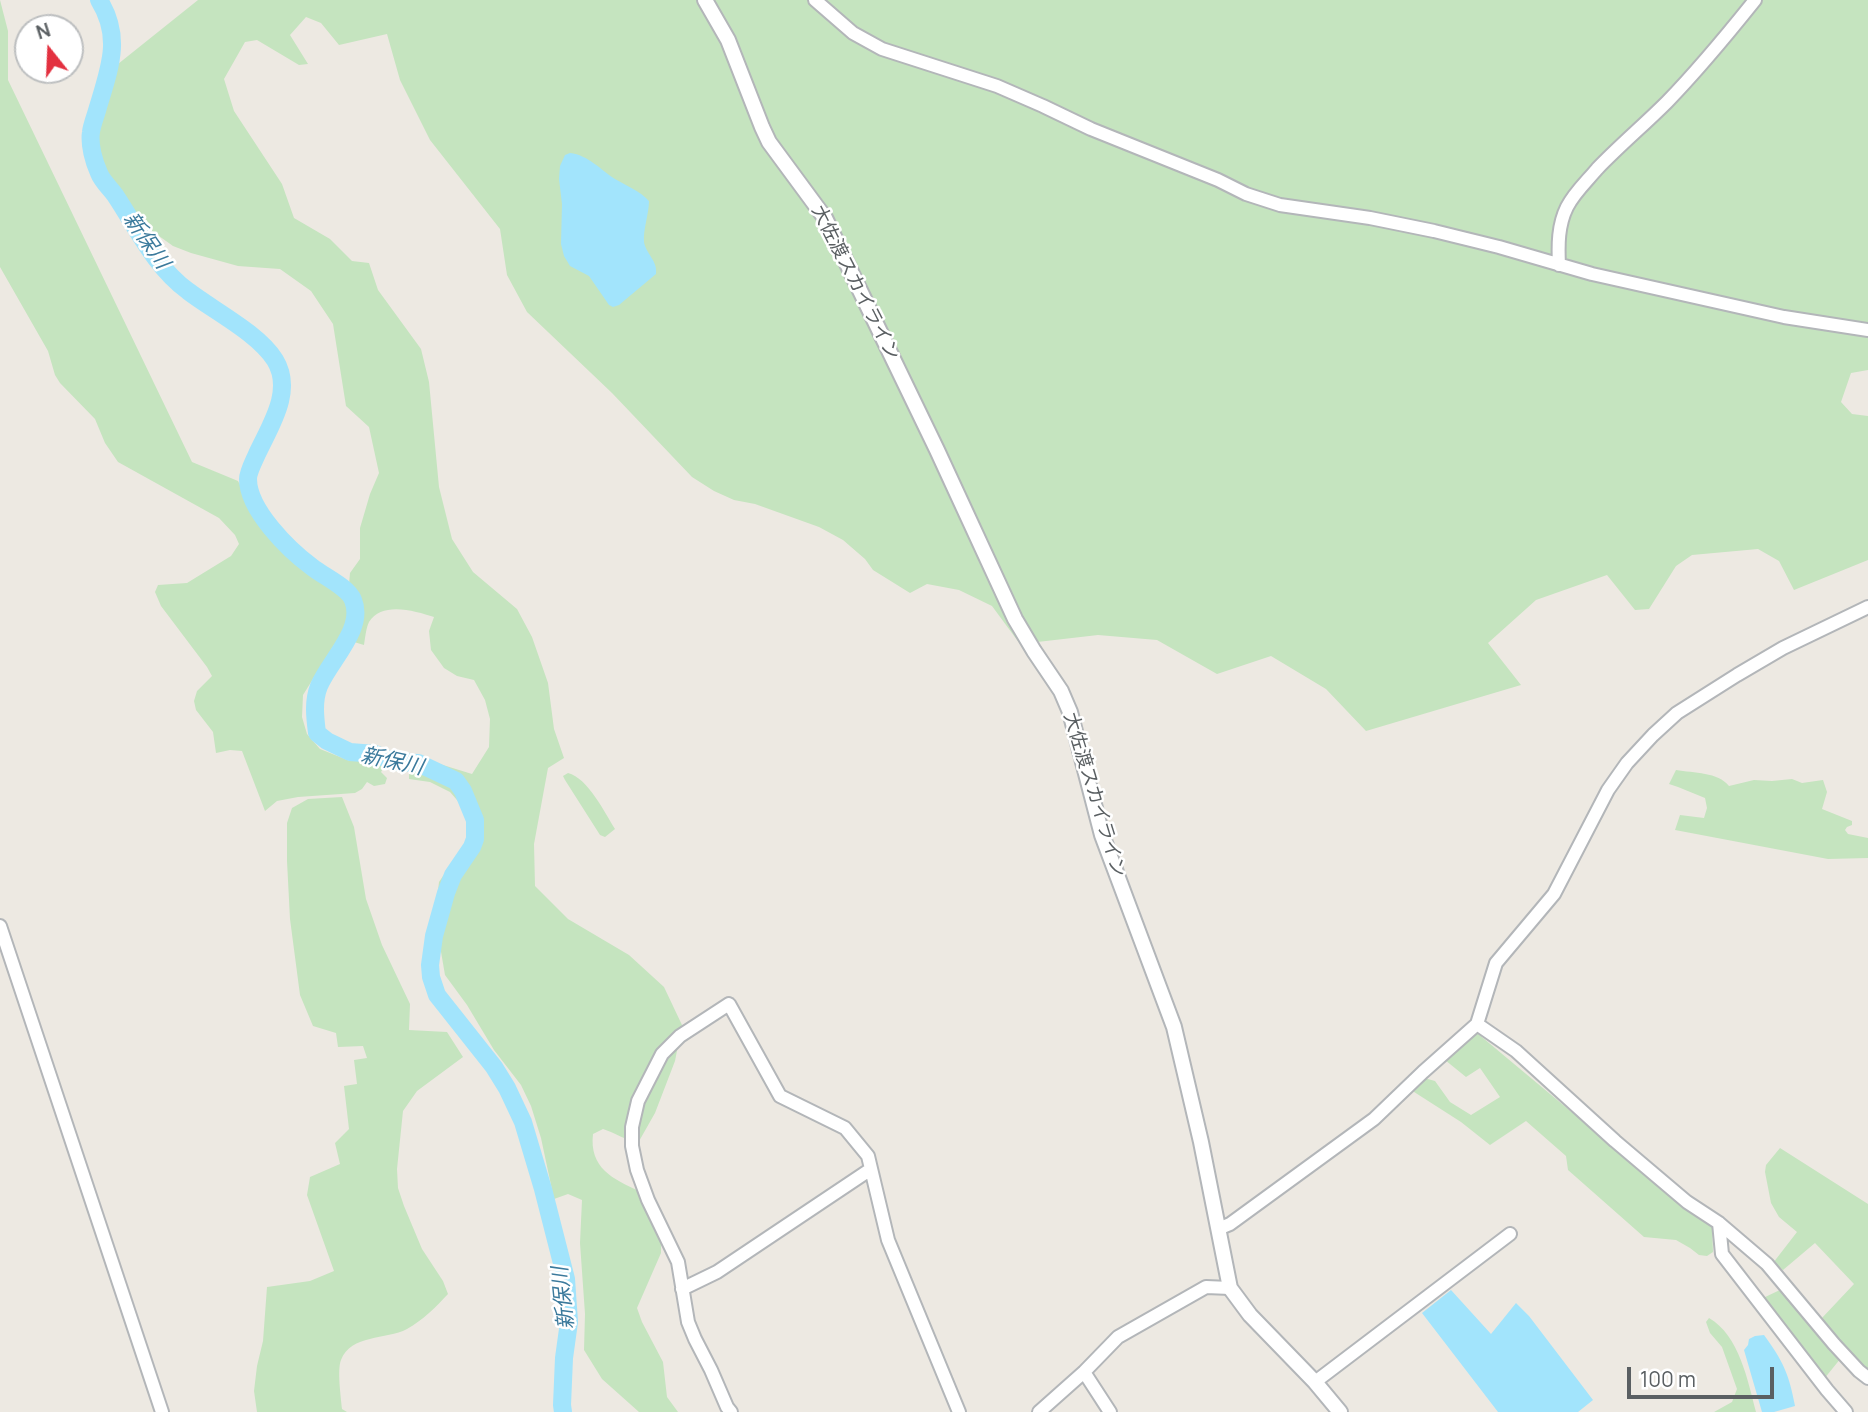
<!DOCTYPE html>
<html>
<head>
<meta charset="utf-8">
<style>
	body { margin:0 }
	#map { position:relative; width:1868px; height:1412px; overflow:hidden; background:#ede9e2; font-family:Manrope,sans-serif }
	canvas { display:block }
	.north { position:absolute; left:14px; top:14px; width:70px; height:70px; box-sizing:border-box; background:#fff; border:2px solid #bdbfc0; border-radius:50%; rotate:342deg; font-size:19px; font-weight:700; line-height:28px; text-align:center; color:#5a5f62 }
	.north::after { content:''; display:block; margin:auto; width:24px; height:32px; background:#e33140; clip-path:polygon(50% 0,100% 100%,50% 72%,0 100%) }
	.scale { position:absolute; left:1627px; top:1367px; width:147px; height:32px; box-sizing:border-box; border:4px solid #5a5f62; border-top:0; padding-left:9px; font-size:21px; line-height:24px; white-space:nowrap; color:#5a5f62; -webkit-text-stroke:5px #fff; paint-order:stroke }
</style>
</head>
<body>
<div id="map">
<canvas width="1868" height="1412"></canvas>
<div class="north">N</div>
<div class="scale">100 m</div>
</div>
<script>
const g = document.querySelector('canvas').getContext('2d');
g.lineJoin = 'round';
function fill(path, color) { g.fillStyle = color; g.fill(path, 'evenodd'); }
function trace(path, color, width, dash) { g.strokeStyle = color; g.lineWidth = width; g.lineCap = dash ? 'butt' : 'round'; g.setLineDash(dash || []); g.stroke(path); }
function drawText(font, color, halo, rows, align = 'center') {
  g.font = font + ' Manrope,"Noto Sans JP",sans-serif'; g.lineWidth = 5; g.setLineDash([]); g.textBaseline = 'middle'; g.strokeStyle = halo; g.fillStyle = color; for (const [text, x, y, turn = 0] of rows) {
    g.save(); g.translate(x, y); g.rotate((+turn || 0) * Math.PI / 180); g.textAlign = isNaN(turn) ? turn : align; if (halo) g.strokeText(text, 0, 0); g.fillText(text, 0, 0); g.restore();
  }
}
fill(new Path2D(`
	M 0,0 L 8,31 L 8,80 L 192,462 L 238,481 C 266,536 295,564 346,599 L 348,614 L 346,626 L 303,695 L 302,717 L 307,734 L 320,749 L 350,761 L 370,759 L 378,761 L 384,767 L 381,772 L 387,778 L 385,784 L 374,786 L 367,782 L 362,789 L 355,793 L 298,797 L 277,801 L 265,811 L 242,751 L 230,750 L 216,753 L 213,732 L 196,710 L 194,701 L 197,691 L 212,676 L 207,667 L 161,606 L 155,592 L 158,585 L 187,583 L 231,556 L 239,544 L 235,535 L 219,518 L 118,462 L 105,443 L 95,419 L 60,383 L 55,375 L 48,351 L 0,267 Z
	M 198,0 L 1868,0 L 1868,370 L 1851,373 L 1841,402 L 1852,414 L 1868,416 L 1868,560 L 1794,590 L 1779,561 L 1758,549 L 1692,555 L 1676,566 L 1649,609 L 1635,610 L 1607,575 L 1536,600 L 1488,643 L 1521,685 L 1366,731 L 1326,689 L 1271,656 L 1217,674 L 1157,640 L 1098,635 L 1020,644 L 992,606 L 959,590 L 927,584 L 910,593 L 873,570 L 865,559 L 843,540 L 819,527 L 755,504 L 734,500 L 714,491 L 692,477 L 612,393 L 527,312 L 507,275 L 500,229 L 430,140 L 400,80 L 387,34 L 339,45 L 321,23 L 306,17 L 290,35 L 308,64 L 299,65 L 257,40 L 245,42 L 224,79 L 234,111 L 282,184 L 294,218 L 330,239 L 352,261 L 369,263 L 378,290 L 421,349 L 429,382 L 439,487 L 452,539 L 473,572 L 517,609 L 532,637 L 548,683 L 554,729 L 564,758 L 548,768 L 534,844 L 535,886 L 568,919 L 629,955 L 664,987 L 682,1025 L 675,1061 L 655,1113 L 638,1143 C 625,1140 616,1133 603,1129 L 593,1134 C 589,1168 613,1179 639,1191 L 661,1240 L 661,1253 L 637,1308 L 642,1322 L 663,1362 L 667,1397 L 678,1412 L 639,1412 L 602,1379 L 584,1350 L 585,1314 L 580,1243 L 582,1200 L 568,1194 L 554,1199 L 541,1138 L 531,1106 L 521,1085 L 494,1050 L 467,1005 L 445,975 L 435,917 L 439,882 L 470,836 L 464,808 L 450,792 L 430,782 L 409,779 L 409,768 L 418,760 L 430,761 L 472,774 L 489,747 L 490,719 L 485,700 L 474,680 L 457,676 L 444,668 L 431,650 L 429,631 L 434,617 C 415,611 382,601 369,622 C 366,628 365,639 364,645 L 354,642 L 359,616 L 359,598 L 349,584 L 350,573 L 360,559 L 360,528 L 370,494 L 379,473 L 369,427 L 346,406 L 333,324 L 311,291 L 280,269 L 238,266 L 191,253 L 173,246 L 145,226 L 105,170 L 97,146 L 97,128 L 118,64 Z
	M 1676,770 C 1694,773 1718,772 1729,786 L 1754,780 L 1772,781 L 1792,779 L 1802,783 L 1823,780 L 1827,792 L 1822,809 L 1852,821 L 1852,825 L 1847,827 L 1845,830 L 1848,834 L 1868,838 L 1868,858 L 1828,859 L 1675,830 L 1680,815 L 1704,818 L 1707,808 L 1705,798 L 1678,787 L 1669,784 Z
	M 568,773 C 588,778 605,813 615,829 L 605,837 L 600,835 L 565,780 L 563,776 Z
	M 342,797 L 354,827 L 366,899 L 382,945 L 410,1004 L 409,1030 L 447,1032 L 463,1057 L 417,1091 L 403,1111 L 397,1169 L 398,1188 L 404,1206 L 422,1249 L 443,1281 L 448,1294 C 436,1307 423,1320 407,1329 C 386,1340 351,1334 341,1360 C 337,1370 341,1397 342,1409 L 347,1412 L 257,1412 L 254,1391 L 257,1366 L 263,1341 L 267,1287 L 310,1281 L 334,1271 L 307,1195 L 310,1177 L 340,1164 L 335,1143 L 349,1129 L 344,1086 L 357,1084 L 354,1060 L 367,1058 L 363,1046 L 338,1047 L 336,1033 L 313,1026 L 300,995 L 290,919 L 287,861 L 287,823 L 292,808 L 308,799 Z
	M 1477,1033 L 1665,1190 L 1704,1218 L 1712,1227 L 1713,1252 L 1707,1256 L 1699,1255 L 1690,1248 L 1676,1240 L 1644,1237 L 1568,1170 L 1566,1156 L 1526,1121 L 1490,1145 L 1461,1122 L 1411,1090 L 1424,1078 L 1435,1081 L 1450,1102 L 1471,1115 L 1500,1097 L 1480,1068 L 1466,1077 L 1445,1060 Z
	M 1780,1148 L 1868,1204 L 1868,1373 L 1861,1367 L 1821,1319 L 1854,1284 L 1815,1243 L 1783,1270 L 1773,1263 L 1797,1232 L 1779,1217 L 1771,1203 L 1765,1172 L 1766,1165 Z
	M 1782,1289 L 1841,1358 L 1824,1379 L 1761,1299 Z
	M 1709,1318 C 1739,1335 1748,1381 1756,1412 L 1714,1412 L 1732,1402 L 1737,1389 L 1722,1347 L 1710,1333 L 1706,1322 Z`), '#c5e4bf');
fill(new Path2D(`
	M 570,153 C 588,155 601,170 615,179 C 627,186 640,191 649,201 C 649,214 643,229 644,242 C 646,254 658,261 656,274 L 619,305 L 613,307 L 609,305 L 589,276 L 570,266 L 564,256 L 561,244 L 562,204 L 559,179 L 560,166 L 565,155 Z
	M 1451,1290 L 1491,1334 L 1516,1303 L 1529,1316 L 1593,1400 L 1578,1412 L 1498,1412 L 1422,1313 Z
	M 1764,1335 C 1783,1361 1789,1374 1795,1406 L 1774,1412 L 1762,1412 L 1744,1350 L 1748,1345 L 1749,1339 L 1755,1336 Z`), '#a2e4fc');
trace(new Path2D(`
	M 99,0 C 122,37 110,67 98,107 C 96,115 92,124 91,132 C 89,145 94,162 99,173 C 102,181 110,188 115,195 C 137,228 155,267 188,291 C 214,311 258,333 275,360 C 294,391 270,426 257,454 C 254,461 248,472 248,479 C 248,510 289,550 312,567 C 323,576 348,587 353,600 C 365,629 330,660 319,686 C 313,701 315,717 317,733 L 327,741 L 350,752 L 375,754 L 395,762 L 418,763 L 456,781 L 463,791 L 475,820 L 475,839 L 472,847 L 453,875 L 446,893 L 434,936 L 430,965 L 431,977 L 437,995 L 494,1067 L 507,1088 L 523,1122 L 543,1189 L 566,1279 L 569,1322 L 564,1358 L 562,1405 L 563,1412`), '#a2e4fc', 18);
const minor = new Path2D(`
	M 815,0 L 853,33 L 882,49 L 997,86 L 1043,106 L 1091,129 L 1218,180 L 1246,194 L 1280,205 L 1370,218 L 1434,231 L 1499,247 L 1592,274 L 1784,317 L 1868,330
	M 1559,265 C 1558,245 1558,225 1567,207 C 1574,193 1587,181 1597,169 C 1619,146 1644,125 1667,102 C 1698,70 1727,35 1755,0
	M 0,926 L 162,1412
	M 1477,1024 L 1516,1051 L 1615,1141 L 1687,1202 L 1719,1223 L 1767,1264 L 1834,1344 L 1859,1371 L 1868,1378
	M 1719,1223 L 1722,1254 L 1827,1390 L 1846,1412
	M 1218,1229 L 1230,1224 L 1374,1119 L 1423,1072 L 1477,1024 L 1496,963 L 1554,894 L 1608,790 L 1627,763 L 1653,735 L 1677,713 L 1737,675 L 1783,648 L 1868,607
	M 682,1289 L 717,1272 L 871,1169
	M 1084,1372 L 1110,1412
	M 1315,1382 L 1510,1234
	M 731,1412 L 727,1407 L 711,1370 L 695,1339 L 688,1322 L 678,1262 L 648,1200 L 637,1170 L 632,1146 L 632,1127 L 638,1101 L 662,1054 L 680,1036 L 729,1004 L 780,1096 L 845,1128 L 868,1156 L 888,1240 L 959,1412
	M 1039,1412 L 1084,1372 L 1118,1337 L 1206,1287 L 1230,1288`);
const tertiary = new Path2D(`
	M 705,0 L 728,40 L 762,127 L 769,142 L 825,218 L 937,450 L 1015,619 L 1034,651 L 1061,691 L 1070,712 L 1102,835 L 1174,1027 L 1201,1142 L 1230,1288 L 1250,1315 L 1315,1382 L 1340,1412`);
trace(minor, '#b3b6b9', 16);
trace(tertiary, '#b3b6b9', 18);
trace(minor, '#fff', 12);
trace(tertiary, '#fff', 14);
drawText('19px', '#5a5f62', '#fff', [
	["大佐渡スカイライン",855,283,63],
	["大佐渡スカイライン",1094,795,73]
]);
drawText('italic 21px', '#3b7a9c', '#fff', [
	["新保川",146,241,55],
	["新保川",392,762,12],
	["新保川",564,1298,-96]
]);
</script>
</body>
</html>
